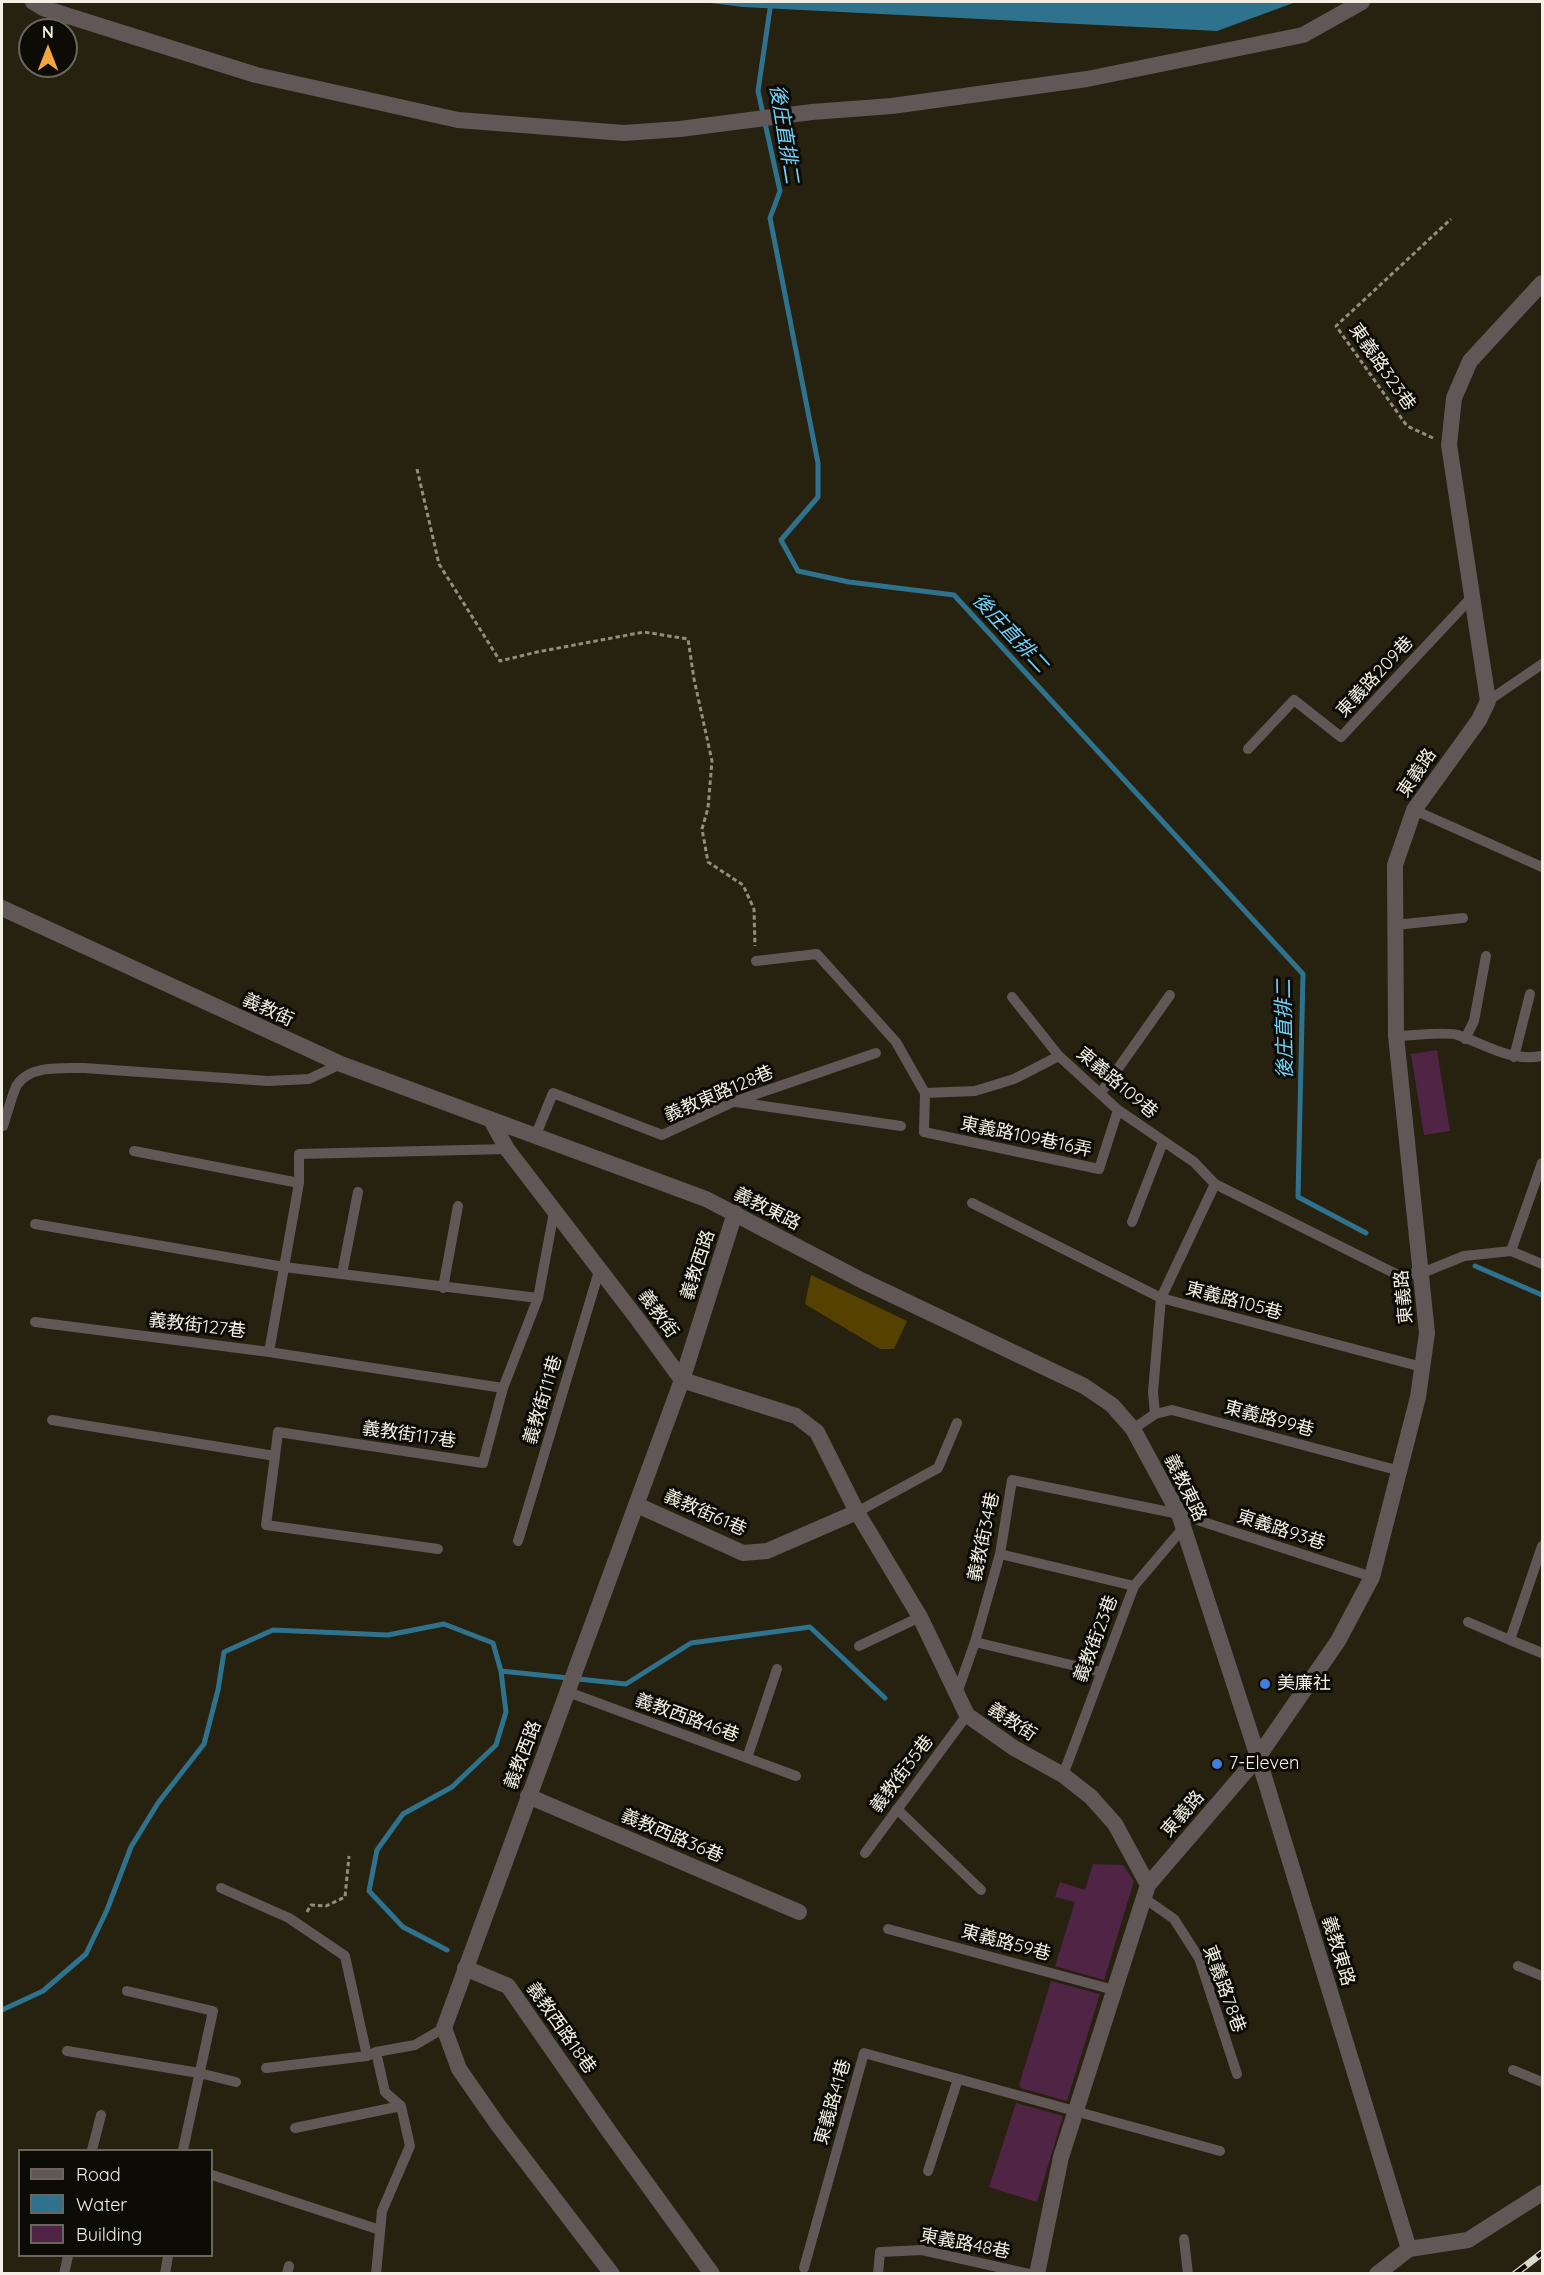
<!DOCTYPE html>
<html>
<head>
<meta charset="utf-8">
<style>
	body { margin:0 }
	#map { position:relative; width:1544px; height:2275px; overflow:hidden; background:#272110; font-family:Quicksand,sans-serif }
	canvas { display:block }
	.frame { position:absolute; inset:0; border:3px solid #f3efe4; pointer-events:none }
	.legend { position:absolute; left:18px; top:2149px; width:195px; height:108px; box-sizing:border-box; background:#0d0b05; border:2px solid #69665e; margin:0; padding:8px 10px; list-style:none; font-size:18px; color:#f3efe4 }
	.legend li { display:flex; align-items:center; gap:12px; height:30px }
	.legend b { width:30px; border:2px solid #69665e }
	.north { position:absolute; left:18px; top:18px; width:60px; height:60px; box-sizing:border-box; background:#0d0b05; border:2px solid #69665e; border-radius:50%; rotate:0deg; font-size:16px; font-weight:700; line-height:24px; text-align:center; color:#f3efe4 }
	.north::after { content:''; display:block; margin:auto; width:21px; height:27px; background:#f2a541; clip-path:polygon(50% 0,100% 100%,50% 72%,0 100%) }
</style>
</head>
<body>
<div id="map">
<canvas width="1544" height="2275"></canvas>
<div class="frame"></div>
<ul class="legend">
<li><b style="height:8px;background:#615756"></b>Road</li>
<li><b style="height:16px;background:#2f728d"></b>Water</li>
<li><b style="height:16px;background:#502444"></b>Building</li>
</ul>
<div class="north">N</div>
</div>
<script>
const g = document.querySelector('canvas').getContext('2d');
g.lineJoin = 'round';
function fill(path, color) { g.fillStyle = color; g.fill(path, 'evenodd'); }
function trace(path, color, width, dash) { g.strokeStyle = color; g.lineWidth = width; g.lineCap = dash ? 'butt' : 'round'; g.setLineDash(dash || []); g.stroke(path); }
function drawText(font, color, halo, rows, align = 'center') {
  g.font = font + ' Quicksand,"Noto Sans TC",sans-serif'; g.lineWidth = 6; g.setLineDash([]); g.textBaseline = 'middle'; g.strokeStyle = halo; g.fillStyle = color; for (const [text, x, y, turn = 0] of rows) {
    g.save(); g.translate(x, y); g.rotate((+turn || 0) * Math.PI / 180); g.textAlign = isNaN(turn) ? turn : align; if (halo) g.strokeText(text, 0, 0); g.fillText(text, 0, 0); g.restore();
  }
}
fill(new Path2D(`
	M 811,1275 L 907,1321 L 894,1349 L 880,1349 L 805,1304 Z`), '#564200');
fill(new Path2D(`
	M 702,2 L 1296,2 L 1217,31 L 743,7 Z`), '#2f728d');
trace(new Path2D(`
	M 771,2 L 758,91 L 780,191 L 770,218 L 818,463 L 818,497 L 781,540 L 798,571 L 849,582 L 954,595 L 1303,974 L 1298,1197 L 1366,1233
	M 1475,1266 L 1542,1295
	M 501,1671 L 626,1684 L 691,1643 L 810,1627 L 885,1698
	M 2,2010 L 43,1991 L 86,1954 L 107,1910 L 131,1847 L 158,1803 L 204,1744 L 218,1690 L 224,1652 L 273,1630 L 388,1635 L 444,1624 L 493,1643 L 501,1671 L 506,1712 L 496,1745 L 452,1787 L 403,1814 L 377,1850 L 369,1891 L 403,1927 L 447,1950`), '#2f728d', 5);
fill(new Path2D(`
	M 1437,1050 L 1450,1131 L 1424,1135 L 1411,1054 Z
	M 1093,1864 L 1123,1865 L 1134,1881 L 1104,1980 L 1055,1966 L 1075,1902 L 1055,1897 L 1060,1882 L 1085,1890 Z
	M 1051,1981 L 1100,1994 L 1067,2101 L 1020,2088 L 1021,2086 L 1019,2085 Z
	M 1016,2103 L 1063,2116 L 1037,2202 L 989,2187 Z`), '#502444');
trace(new Path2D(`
	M 1433,438 L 1407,426 L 1336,326 L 1451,219
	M 417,469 L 439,564 L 500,661 L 537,652 L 644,632 L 688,639 L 694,679 L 712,761 L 708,808 L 702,829 L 708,862 L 743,885 L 754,909 L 755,946
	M 307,1912 L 311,1905 L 326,1906 L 345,1897 L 349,1856`), '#928d7f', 3, [4.5, 3]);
trace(new Path2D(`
	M 1488,701 L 1542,664
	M 1248,749 L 1294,700 L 1341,737 L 1471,598
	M 1414,810 L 1542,867
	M 1395,925 L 1463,918
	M 756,961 L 817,954 L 896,1042 L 925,1093 L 975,1091 L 1014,1079 L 1059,1056 L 1118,1110 L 1194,1162 L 1215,1184 L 1398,1275 L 1422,1273 L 1464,1256 L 1511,1251 L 1542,1264
	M 1012,997 L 1059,1056
	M 1396,1036 C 1409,1036 1448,1031 1458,1035 C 1486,1045 1511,1062 1542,1056
	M 1465,1039 L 1474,1021 L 1486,956
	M 1514,1057 L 1530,994
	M 925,1093 L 924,1132 L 1099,1169 L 1118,1110
	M 1100,1094 L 1170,995
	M 736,1102 L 901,1126
	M 3,1126 C 7,1115 12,1094 17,1085 C 30,1065 63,1068 84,1068 L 268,1081 L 309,1079 L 341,1064
	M 535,1137 L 553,1093 L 662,1135 L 733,1102 L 876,1053
	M 134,1151 L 299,1183
	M 1215,1184 L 1161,1298 L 1422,1367
	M 972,1203 L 1161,1298 L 1153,1392 L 1155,1414
	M 1132,1222 L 1163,1142
	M 35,1224 L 284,1267 L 538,1298
	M 1511,1251 L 1542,1163
	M 342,1274 L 358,1192
	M 443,1288 L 458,1206
	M 35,1322 L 269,1352 L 299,1183 L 299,1154 L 507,1149
	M 269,1352 L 503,1388 L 538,1298 L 554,1212
	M 52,1420 L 275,1456 L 278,1432 L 483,1463 L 503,1388
	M 1133,1429 L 1155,1414 L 1172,1410 L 1400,1471
	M 275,1456 L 266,1525 L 438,1549
	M 857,1512 L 938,1468 L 957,1423
	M 518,1541 L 600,1268
	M 1542,1546 L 1510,1640 L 1542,1653
	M 1000,1554 L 1134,1586
	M 1468,1622 L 1510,1640
	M 975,1642 L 1101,1672
	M 859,1646 L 920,1617
	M 568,1692 L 796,1776
	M 957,1693 L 975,1642 L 1000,1554 L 1012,1480 L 1179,1514 L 1372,1577
	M 747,1758 L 777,1669
	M 1063,1775 L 1134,1586 L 1184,1527
	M 897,1809 L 981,1890
	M 865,1853 L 967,1715
	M 221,1888 L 289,1918 L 345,1956 L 367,2056 L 376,2052 L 415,2045 L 444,2028
	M 1144,1898 L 1174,1919 L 1199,1958 L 1237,2074
	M 888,1929 L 1114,1990
	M 1518,1966 L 1542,1976
	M 127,1991 L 213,2011 L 183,2150
	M 67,2051 L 199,2073 L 236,2082
	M 266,2068 L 367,2056
	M 1513,2070 L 1542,2082
	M 295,2128 L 401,2106
	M 92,2150 L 101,2115
	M 928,2171 L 958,2079
	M 212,2175 L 380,2230
	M 1184,2239 L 1188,2274
	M 804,2268 L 864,2053 L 1220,2151
	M 64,2274 L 68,2256
	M 165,2274 L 168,2256
	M 287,2274 L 289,2266
	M 376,2274 L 382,2211 L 410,2146 L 401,2106 L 385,2092 L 376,2052
	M 878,2274 L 880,2252 L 922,2250 L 1029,2274`), '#615756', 10);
trace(new Path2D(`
	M 33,2 L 43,8 L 256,75 L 458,120 L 624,133 L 680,129 L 812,112 L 892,106 L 1087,79 L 1303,35 L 1362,2
	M 2,908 L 341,1064 L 706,1199 L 863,1281 L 1084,1386 L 1112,1405 L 1133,1429 L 1179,1514 L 1258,1757 L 1409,2249
	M 491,1120 L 507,1149 L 639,1321 L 682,1380 L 796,1416 L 817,1432 L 857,1512 L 920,1617 L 967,1715 L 1014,1748 L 1063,1775 L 1091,1797 L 1115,1824 L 1148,1885
	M 637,1505 L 743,1553 L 767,1551 L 857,1512
	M 528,1796 L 799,1912
	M 465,1968 L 508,1986 L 608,2130 L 712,2274
	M 612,2274 L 498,2125 L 459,2069 L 444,2028 L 682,1380 L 735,1213
	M 1037,2274 L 1061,2157 L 1148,1885 L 1258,1757 L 1338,1641 L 1372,1577 L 1418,1397 L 1427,1333 L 1396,1036 L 1395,865 L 1414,810 L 1479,720 L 1488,701 L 1449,445 L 1454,398 L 1470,361 L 1542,283
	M 1377,2274 L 1409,2249 L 1468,2240 L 1542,2193`), '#615756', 16);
const rail = new Path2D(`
	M 1515,2274 L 1542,2253`);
trace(rail, '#dcd8cc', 7);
trace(rail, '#0d0b05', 4.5, [14]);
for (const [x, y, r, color] of [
	[1265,1684,6,"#3f7fe0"],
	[1217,1764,6,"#3f7fe0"]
]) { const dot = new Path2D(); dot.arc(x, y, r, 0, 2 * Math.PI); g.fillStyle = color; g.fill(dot); trace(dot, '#0d0b05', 2); }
drawText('18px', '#f3efe4', '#0d0b05', [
	["東義路323巷",1382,367,55],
	["東義路209巷",1375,677,-47],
	["東義路",1417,773,-56],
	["義教街",268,1010,25],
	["東義路109巷",1117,1083,40],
	["義教東路128巷",719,1094,-23],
	["東義路109巷16弄",1026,1137,12],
	["義教東路",767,1209,27],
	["義教西路",698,1265,-72],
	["東義路",1404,1297,-95],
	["東義路105巷",1234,1301,15],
	["義教街",658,1314,54],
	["義教街127巷",197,1326,7],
	["義教街111巷",543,1400,-73],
	["東義路99巷",1269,1419,15],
	["義教街117巷",409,1435,8],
	["義教東路",1185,1488,64],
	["義教街61巷",705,1513,24],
	["東義路93巷",1281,1530,18],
	["義教街34巷",984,1537,-78],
	["義教街23巷",1096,1639,-69],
	["義教西路46巷",687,1718,20],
	["義教街",1012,1722,33],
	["義教西路",523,1755,-69],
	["義教街35巷",902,1774,-53],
	["東義路",1183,1814,-49],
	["義教西路36巷",672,1836,23],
	["東義路59巷",1006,1943,15],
	["義教東路",1338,1951,73],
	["東義路78巷",1224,1989,70],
	["義教西路18巷",561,2028,55],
	["東義路41巷",833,2102,-74],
	["東義路48巷",965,2244,11]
]);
drawText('18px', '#f3efe4', '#0d0b05', [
	["美廉社",1277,1684],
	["7-Eleven",1229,1764]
], 'left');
drawText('italic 20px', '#70d2fb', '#0d0b05', [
	["後庄直排二",784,134,81],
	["後庄直排二",1010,633,47],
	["後庄直排二",1285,1029,-91]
]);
</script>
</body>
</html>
